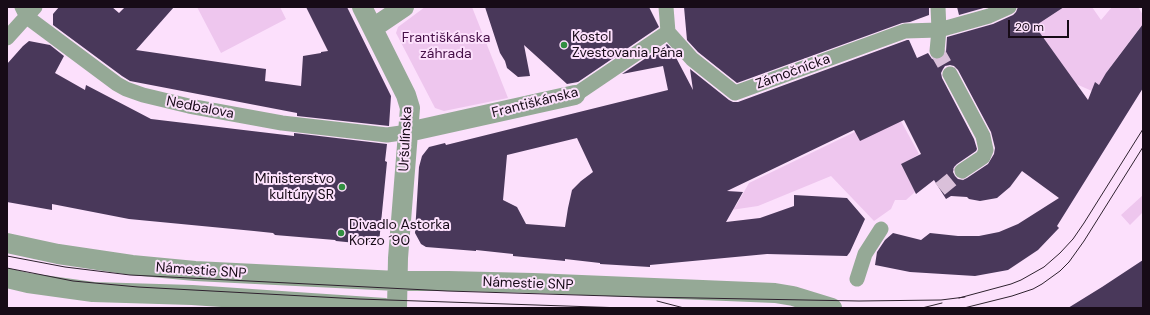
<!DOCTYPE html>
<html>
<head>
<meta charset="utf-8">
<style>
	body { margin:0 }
	#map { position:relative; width:1150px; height:315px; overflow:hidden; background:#fce0fc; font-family:"DM Sans",sans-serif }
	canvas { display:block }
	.frame { position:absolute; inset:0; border:8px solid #170b17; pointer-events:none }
	.scale { position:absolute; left:1008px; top:20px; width:61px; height:18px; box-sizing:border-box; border:2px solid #170b17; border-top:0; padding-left:5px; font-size:12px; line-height:14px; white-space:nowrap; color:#170b17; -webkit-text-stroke:3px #fce0fc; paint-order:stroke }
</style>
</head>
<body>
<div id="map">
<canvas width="1150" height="315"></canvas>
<div class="frame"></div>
<div class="scale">20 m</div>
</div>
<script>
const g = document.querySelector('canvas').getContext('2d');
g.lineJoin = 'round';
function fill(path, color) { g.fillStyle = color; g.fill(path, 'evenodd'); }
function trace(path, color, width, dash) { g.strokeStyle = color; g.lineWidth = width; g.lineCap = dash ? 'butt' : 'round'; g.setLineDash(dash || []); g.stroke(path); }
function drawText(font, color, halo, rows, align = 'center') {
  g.font = font + ' "DM Sans",sans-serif'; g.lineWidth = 4; g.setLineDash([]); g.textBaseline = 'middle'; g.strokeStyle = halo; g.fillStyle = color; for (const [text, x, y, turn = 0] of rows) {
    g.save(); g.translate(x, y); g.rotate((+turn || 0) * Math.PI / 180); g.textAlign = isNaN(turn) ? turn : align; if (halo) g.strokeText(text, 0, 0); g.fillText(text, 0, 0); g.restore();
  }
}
fill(new Path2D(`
	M 197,7 L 280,7 L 286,19 L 221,53 Z
	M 425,7 L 472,7 L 508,98 L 444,111 L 435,108 L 396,33 L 398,27 Z
	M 1064,7 L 1092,7 L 1101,20 L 1112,7 L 1138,7 L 1143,15 L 1143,27 L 1141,26 L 1106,73 L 1103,79 L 1101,86 L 1092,91 L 1076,84 L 1035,26 Z
	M 896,112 L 919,154 L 901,165 L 915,192 L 906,200 L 895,200 L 891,209 L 874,221 L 831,176 L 758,206 L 731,210 L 736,206 L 749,183 Z
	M 1143,195 L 1143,212 L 1130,225 L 1121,215 Z`), '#eec6ee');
fill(new Path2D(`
	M 59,7 L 112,7 L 119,13 L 125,7 L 174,7 L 136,50 L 266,69 L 265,81 L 301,86 L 303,56 L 321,53 L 321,52 L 328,51 L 306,7 L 347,7 L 391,96 L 389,126 L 297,116 L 297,113 L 130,81 L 122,76 L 53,25 L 53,14 Z
	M 485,7 L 649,7 L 659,27 L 578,82 L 567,84 L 524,45 L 530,76 L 518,77 L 507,68 L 505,61 L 500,53 Z
	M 684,7 L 929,7 L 929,15 L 910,22 L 902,23 L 737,83 L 698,52 L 687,40 Z
	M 957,7 L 987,7 L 959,15 Z
	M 1018,7 L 1064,7 L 1035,26 L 1088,100 L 1095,82 L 1099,85 L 1106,73 L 1143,24 L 1143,88 L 1057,226 L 1059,228 L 1038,250 L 1008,270 L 975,276 L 910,272 L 875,265 L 877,252 L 885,240 L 893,233 L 921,240 L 930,233 L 958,236 L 979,236 L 999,232 L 1018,224 L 1059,198 L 1022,171 L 1010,187 L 997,198 L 980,201 L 969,199 L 967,197 L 951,196 L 946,199 L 934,180 L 916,194 L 901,164 L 921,154 L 904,120 L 860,141 L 854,130 L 727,191 L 743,192 L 726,222 L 760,218 L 794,206 L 794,195 L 847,198 L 865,219 L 850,252 L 847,256 L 767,254 L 650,265 L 650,267 L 600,264 L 600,263 L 565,259 L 565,261 L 513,256 L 513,254 L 476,250 L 476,251 L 426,247 L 421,244 L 415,233 L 419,167 L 422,156 L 429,147 L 445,143 L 446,145 L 668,90 L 663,66 L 622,74 L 667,44 L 671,48 L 693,90 L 690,69 L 729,100 L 733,102 L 738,102 L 907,40 L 909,40 L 917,58 L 928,53 L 932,59 L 937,60 L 940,59 L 944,57 L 946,52 L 947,37 L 993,24 L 1013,15 L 1016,12 ZM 950,65 L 954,66 L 958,70 L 991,132 L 995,148 L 994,154 L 988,164 L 967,178 L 963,180 L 958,179 L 955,176 L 953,172 L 954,167 L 957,164 L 976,151 L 977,149 L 974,139 L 942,78 L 941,73 L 943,69 L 945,66 ZM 577,138 L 593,172 L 581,181 L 572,190 L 568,208 L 565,227 L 526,224 L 517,207 L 503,200 L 507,155 Z
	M 29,41 L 50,45 L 64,56 L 55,73 L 85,90 L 86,85 L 151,119 L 294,136 L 294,133 L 387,144 L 385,161 L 387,162 L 379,243 L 358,241 L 356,243 L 336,241 L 335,240 L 275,235 L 273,233 L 254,231 L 129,219 L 52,204 L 52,210 L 7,202 L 7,64 L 23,46 Z
	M 1143,260 L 1143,308 L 1068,308 L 1102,287 Z`), '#49385a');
trace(new Path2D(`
	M 937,51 L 950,74
	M 940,189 L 962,171`), '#dac0da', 15, [15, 8]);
trace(new Path2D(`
	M 22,7 L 27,17 L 117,84 L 126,89 L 143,95 L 189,106 L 282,123 L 387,135 L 408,132
	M 666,7 L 668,32
	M 668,32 L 692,59 L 735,93 L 905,31 L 939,30 L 989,16 L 1009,7
	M 7,38 L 35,7
	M 937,51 L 939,30 L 938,7
	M 950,74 L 983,136 L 986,150 L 983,157 L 962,171
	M 575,95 L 668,32
	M 857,279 L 865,254 L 881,229`), '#95a996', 15);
trace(new Path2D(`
	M 362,7 L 406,95 L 410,108 L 398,258 L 397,308
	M 373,28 L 404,7
	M 408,132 L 575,95
	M 7,243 L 58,254 L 132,265 L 195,271 L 397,281 L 448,281 L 533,283 L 775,293 L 793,296 L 832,308
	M 7,278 L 28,283 L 93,292 L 192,295 L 385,308`), '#95a996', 20);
trace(new Path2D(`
	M 7,256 L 65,267 L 130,275 L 447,291 L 643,297 L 859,301 L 941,300 L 965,297
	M 7,268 L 73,281 L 138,287 L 359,299 L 624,308
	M 959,298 L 1011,284 L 1021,280 L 1044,267 L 1060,253 L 1073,239 L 1084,223 L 1143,129
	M 657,301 L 684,308
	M 922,308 L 942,303
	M 964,308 L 1012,296 L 1033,289 L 1042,284 L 1060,271 L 1069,262 L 1084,241 L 1143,147`), '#2e212e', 1);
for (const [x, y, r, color] of [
	[564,45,4,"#328f41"],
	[342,187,4,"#328f41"],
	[341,233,4,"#328f41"]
]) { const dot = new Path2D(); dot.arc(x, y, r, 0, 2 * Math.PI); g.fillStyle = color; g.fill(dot); trace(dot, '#fce0fc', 1.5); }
drawText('14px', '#170b17', '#fce0fc', [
	["Kostol",572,37],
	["Zvestovania Pána",572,53],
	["Ministerstvo",334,179,"right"],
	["kultúry SR",334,195,"right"],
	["Divadlo Astorka",349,225],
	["Korzo ´90",349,241]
], 'left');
drawText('14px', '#450f47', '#fce0fc', [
	["Františkánska",446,38],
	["záhrada",446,54]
]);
drawText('14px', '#170b17', '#fce0fc', [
	["Zámočnícka",793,72,-20],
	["Františkánska",535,103,-14],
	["Nedbalova",200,108,11],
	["Uršulínska",406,139,-87],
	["Námestie SNP",201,271,4],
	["Námestie SNP",528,284,2]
]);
</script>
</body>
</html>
